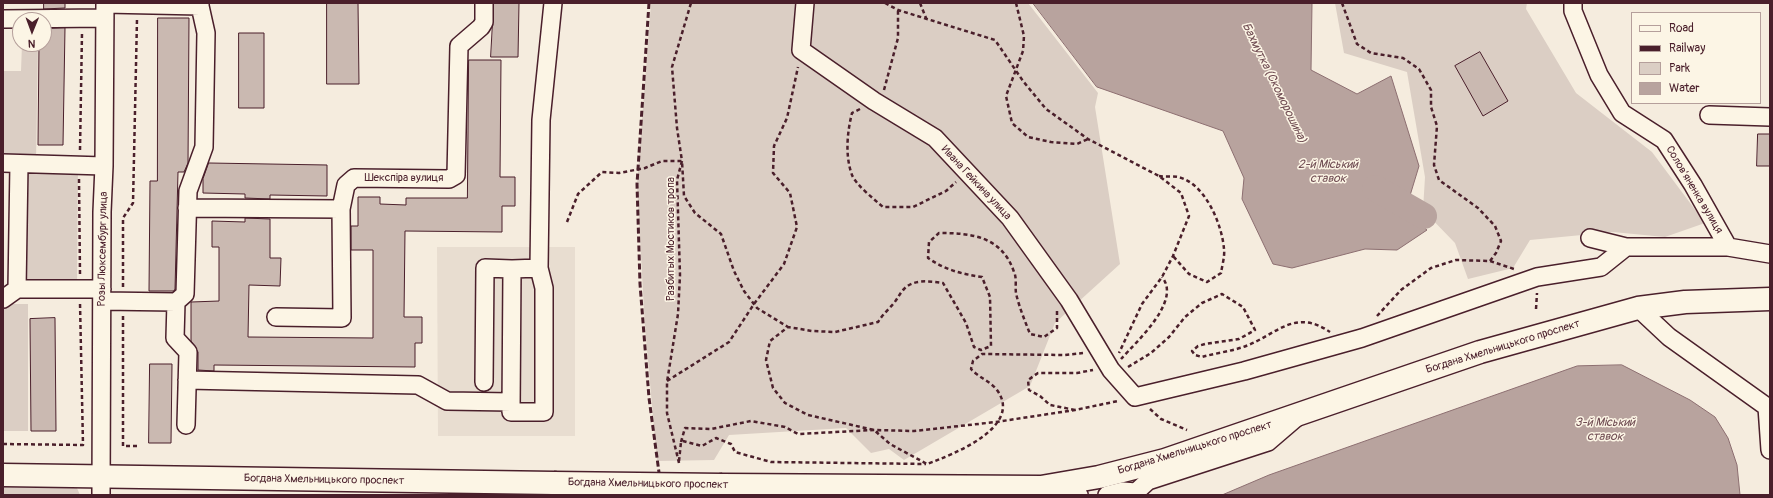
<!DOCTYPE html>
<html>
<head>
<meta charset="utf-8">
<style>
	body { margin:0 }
	#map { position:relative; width:1773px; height:498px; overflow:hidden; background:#f5ecde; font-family:Pangolin,sans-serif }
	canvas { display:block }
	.frame { position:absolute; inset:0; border:4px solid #4a1f2b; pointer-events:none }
	.legend { position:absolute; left:1631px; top:12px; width:130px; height:92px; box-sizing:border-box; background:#fcf5e5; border:1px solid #b59f9b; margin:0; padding:5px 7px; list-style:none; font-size:12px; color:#4a1f2b }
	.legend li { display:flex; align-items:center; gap:8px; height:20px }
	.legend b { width:20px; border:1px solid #b59f9b }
	.north { position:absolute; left:12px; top:12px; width:40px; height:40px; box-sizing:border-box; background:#fcf5e5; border:1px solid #b59f9b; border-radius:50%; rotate:181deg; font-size:11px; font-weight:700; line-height:16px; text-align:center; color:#4a1f2b }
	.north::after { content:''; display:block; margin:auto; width:14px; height:18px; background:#4a1f2b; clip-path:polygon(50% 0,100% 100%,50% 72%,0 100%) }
</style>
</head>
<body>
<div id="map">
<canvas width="1773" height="498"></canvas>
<div class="frame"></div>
<ul class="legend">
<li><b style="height:5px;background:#fcf5e5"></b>Road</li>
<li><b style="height:5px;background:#4a1f2b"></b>Railway</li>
<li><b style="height:11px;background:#dbcec4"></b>Park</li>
<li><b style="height:11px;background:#b8a39e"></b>Water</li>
</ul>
<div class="north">N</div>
</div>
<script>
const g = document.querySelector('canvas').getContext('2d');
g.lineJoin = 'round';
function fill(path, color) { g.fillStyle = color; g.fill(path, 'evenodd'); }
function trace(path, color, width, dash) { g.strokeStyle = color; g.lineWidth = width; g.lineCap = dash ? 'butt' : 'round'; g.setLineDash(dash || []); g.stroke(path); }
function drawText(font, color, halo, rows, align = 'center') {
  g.font = font + ' Pangolin,sans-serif'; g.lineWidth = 3; g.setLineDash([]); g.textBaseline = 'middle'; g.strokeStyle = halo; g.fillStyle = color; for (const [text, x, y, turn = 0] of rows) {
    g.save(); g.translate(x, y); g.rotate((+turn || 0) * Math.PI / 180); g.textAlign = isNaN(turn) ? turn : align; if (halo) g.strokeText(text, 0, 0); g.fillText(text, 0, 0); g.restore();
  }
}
fill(new Path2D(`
	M 437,247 L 575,247 L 575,436 L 438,436 Z`), '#e8ddd0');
fill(new Path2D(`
	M 651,3 L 1028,3 L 1098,93 L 1095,107 L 1120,264 L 1055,323 L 1030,386 L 904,460 L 889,449 L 871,453 L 846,428 L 729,435 L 714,460 L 657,461 L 645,327 L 637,185 Z
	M 1335,3 L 1527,3 L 1526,9 L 1576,93 L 1652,152 L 1705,223 L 1665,237 L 1613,232 L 1530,240 L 1513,268 L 1468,279 L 1455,243 L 1423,210 L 1425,177 L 1407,72 L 1344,53 Z
	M 22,44 L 38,44 L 36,161 L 3,160 L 3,71 L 21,71 Z
	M 22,168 L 78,169 L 77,286 L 21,285 Z
	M 7,304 L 28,304 L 28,431 L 3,431 L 3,308 Z
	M 3,487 L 77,488 L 80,495 L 3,495 Z`), '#dbcec4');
const water = new Path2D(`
	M 1033,3 L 1312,3 L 1311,70 L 1357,94 L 1391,76 L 1419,166 L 1405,212 L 1427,230 L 1397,250 L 1365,249 L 1292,268 L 1273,264 L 1242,199 L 1244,178 L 1223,131 L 1097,87 Z
	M 1622,365 L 1690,400 L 1715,417 L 1728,438 L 1737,465 L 1740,495 L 1222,495 L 1269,475 L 1577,366 Z`);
fill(water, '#b8a39e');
trace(water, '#8c6e70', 1);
trace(new Path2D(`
	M 1375,188 L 1424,216`), '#b8a39e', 26);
const building = new Path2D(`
	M 44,3 L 65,3 L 65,8 L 44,9 Z
	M 327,3 L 358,3 L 359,84 L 327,84 Z
	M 494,3 L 519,3 L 518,57 L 491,57 Z
	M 158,18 L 189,18 L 188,163 L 184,172 L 178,172 L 175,289 L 174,291 L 149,291 L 150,181 L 157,181 Z
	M 65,28 L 63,145 L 38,145 L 39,44 L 44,44 L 44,29 Z
	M 239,33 L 264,33 L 264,108 L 239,108 Z
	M 1480,52 L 1508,101 L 1483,116 L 1455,66 Z
	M 469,60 L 501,60 L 500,177 L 515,177 L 515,206 L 502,206 L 502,232 L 405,231 L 404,317 L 422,317 L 422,343 L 415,343 L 415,367 L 214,365 L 214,371 L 198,370 L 198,352 L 191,341 L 191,302 L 219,301 L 219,247 L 212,247 L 212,221 L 245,222 L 245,218 L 270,219 L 270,258 L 281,258 L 280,286 L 249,285 L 248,337 L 373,338 L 373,250 L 351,250 L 351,226 L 358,226 L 358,197 L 380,197 L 380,204 L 406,205 L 406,198 L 467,198 Z
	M 1758,134 L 1770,134 L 1770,166 L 1757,166 Z
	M 209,163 L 327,165 L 327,196 L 270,195 L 270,199 L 245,198 L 245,194 L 203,193 L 203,179 Z
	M 55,318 L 56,431 L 31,431 L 30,319 Z
	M 150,364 L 172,364 L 171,443 L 149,443 Z`);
fill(building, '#cab9b1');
trace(building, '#4a1f2b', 1);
const minor = new Path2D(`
	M 805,3 L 801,50 L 874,101 L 935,138 L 1010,218 L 1069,300 L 1111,370 L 1135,397 L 1244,371 L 1362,338 L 1537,277 L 1601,267 L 1626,247
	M 1573,3 L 1573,11 L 1599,75 L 1622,113 L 1664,140 L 1693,185 L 1728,247 L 1770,254
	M 105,4 L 200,6 L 200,3
	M 3,19 L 105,18
	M 1709,115 L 1770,117
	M 3,163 L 104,166
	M 187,208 L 341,209
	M 1590,238 L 1626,247 L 1728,247
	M 539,268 L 512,269 L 511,412 L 544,412 L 544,288 L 539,268 L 541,120 L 553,3
	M 17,289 L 19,164
	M 3,299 L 17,289 L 102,289
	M 102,301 L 176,302 L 185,294 L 188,191 L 204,147 L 206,33 L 200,6
	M 176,302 L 175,338 L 188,352 L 186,425
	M 1638,308 L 1669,337 L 1767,407 L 1770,450
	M 276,317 L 342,318 L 341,209 L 346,185 L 354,178 L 449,179 L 456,175 L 459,46 L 481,27 L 484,22 L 484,3
	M 187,380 L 418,385 L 447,401 L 511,402
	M 484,382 L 485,268 L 512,269
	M 1047,489 L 1079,495
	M 1136,492 L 1148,481 L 1268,442 L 1296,418
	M 101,495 L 102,212 L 104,166 L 105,3
	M 1107,495 L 1123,491 L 1136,492`);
const major = new Path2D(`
	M 3,475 L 554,483
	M 722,485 L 1041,487 L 1099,477 L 1165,460 L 1480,352 L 1638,308 L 1685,302 L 1770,299`);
trace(minor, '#4a1f2b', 20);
trace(major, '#4a1f2b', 25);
trace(new Path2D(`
	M 885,3 L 898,10 L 995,40 L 1023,81 L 1046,109 L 1088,139 L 1159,176 L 1181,193 L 1189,216 L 1173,256 L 1162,277 L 1142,304 L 1119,353
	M 920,3 L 926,18
	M 1016,3 L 1024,36 L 1023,51 L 1006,96 L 1012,123 L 1028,137 L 1051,142 L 1077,144 L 1088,139
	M 1342,3 L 1357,44 L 1371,53 L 1403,58 L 1419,69 L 1431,90 L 1431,107 L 1437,126 L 1434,165 L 1439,180 L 1478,208 L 1495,226 L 1501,241 L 1496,253 L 1490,261
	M 884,90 L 898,38 L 898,10
	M 860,109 L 852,113 C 847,133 845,156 852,175 C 856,185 875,200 883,207 L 913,207 L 946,191 L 956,182
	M 80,150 L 82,33
	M 1159,176 C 1165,177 1172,176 1178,177 C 1205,183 1222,224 1224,249 C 1225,256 1222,266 1221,273 L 1207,282 L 1189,274 L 1173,256
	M 79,179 L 80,274
	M 567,222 L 578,194 L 602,172 L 619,173 L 645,168 L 662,161 L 682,161 L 684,196 L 695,213 L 721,234 L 734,271 L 744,291 L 757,308 L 788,327
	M 123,287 L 123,218 L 133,203 L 137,19
	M 1536,309 L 1537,293
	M 1057,311 L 1057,328 L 1044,337 L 1030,334 C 1025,321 1019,307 1016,293 C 1015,287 1017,278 1014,272 C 1002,236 971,233 939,233 L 929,242 L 928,258 C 945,270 962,274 982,277 L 990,297 L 991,346 L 981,350 L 974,347 L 966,323 L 943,283 C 930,281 913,279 904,289 C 900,293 898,298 894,303 C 889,309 883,314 878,322 L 835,332 L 812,331 L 788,327 L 770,341 L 766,360 L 773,388 L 785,403 L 808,415 L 874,430 L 890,444 L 927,464 C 952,455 1024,427 997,390 C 990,381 978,377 971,369 L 973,361 L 982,354 L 1065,355 L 1083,353
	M 123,316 L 123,446 L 137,446
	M 1377,316 L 1401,290 L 1431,268 L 1456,260 L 1490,261 L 1514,269
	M 1121,359 C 1136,342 1182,301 1162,277
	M 1128,367 L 1151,353 L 1169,337 L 1185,317 L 1202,303 L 1222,294 L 1243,307 L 1255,330 L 1239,339 L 1205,344 L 1198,346 L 1192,351 L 1195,355 L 1202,357 C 1216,353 1233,351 1246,346 C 1277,334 1295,308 1330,332
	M 667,381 L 729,342 L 754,304 L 784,264 L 797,227 L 790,193 L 773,173 L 774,146 L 787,118 L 798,67
	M 1150,409 L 1161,419 L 1187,430
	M 1075,410 L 1050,405 L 1040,396 L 1029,390 L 1028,380 L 1038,373 L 1077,373 L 1093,370
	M 681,442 L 685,428 L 711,429 L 751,421 L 785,427 L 798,434 L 874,430 L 914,431 L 996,422 L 1075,410 L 1118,401
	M 3,444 L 83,445 L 80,303
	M 679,461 L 681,442 L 683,441 L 702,446 L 716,438 L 731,444 L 735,452 L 771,462 L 926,464
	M 679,463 L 667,413 L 667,382 L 678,314 L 680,275 L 677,180 L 682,161 L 677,128 L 672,67 L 691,3`), '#4a1f2b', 2.5, [4, 3]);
trace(minor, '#fcf5e5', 17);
trace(major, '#fcf5e5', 22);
trace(new Path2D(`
	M 649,3 L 637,184 L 640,284 L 649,398 L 662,495`), '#4a1f2b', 3, [6, 3]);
const majorBridge = new Path2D(`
	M 554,483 L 722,485`);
trace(majorBridge, '#4a1f2b', 25, []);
trace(majorBridge, '#fcf5e5', 22);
drawText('11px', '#4a1f2b', '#fcf5e5', [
	["Шекспіра вулиця",404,178],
	["Ивана Гейкина улица",976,183,47],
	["Солов’яненка вулиця",1694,190,59],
	["Разбитых Мостиков тропа",671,239,-90],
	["Розы Люксембург улица",103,249,-89],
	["Богдана Хмельницького проспект",1503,347,-17],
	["Богдана Хмельницького проспект",1195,448,-17],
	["Богдана Хмельницького проспект",324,480,1],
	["Богдана Хмельницького проспект",648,484,1]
]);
drawText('italic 12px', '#704d53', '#fcf5e5', [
	["Бахмутка (Скоморошина)",1274,83,64],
	["2-й Міський",1328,165],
	["ставок",1328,179],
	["3-й Міський",1605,423],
	["ставок",1605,437]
]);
</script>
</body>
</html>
